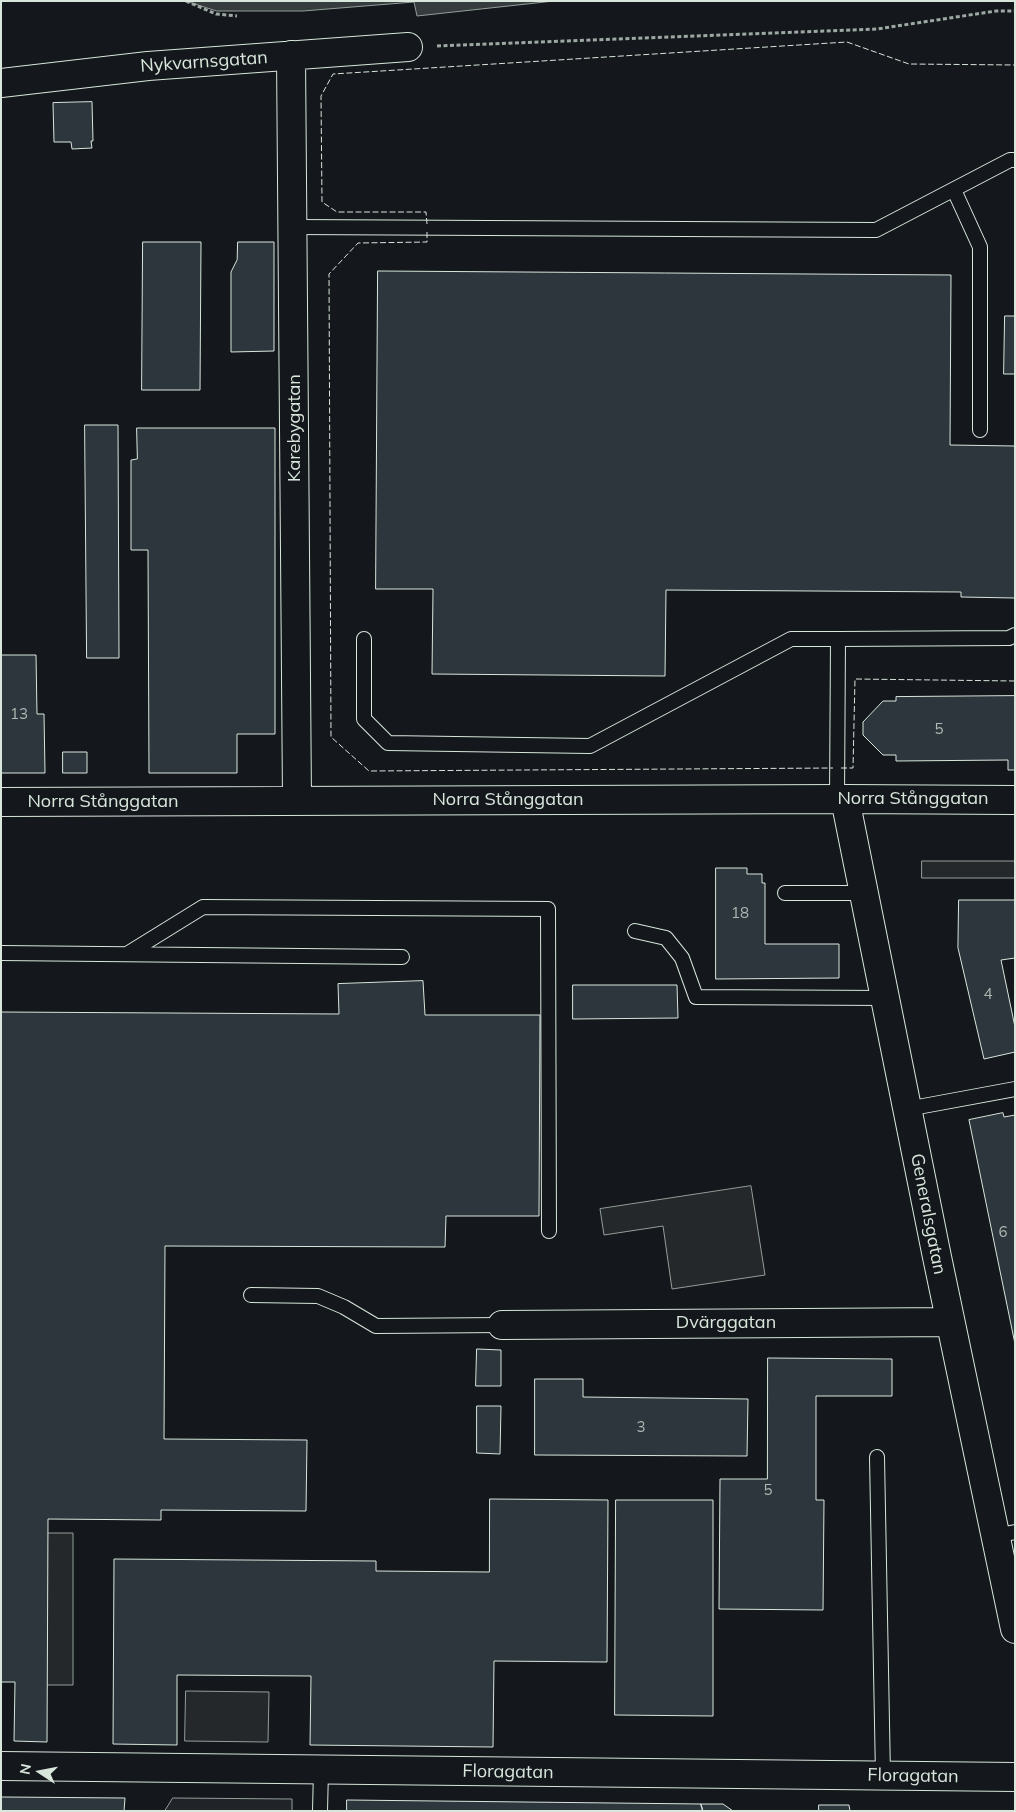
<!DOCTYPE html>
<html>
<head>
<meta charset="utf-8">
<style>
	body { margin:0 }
	#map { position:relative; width:1016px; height:1812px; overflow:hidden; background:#14181c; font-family:Mulish,sans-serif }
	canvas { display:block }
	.frame { position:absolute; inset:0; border:2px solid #d8e6dc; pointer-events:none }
	.north { position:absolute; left:15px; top:1747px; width:50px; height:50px; -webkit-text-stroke:4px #14181c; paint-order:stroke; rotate:281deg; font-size:14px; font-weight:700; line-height:20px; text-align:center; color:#d8e6dc }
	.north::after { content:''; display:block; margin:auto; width:18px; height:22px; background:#d8e6dc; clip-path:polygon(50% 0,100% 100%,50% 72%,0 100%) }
</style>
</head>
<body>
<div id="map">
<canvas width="1016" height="1812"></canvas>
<div class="frame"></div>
<div class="north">N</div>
</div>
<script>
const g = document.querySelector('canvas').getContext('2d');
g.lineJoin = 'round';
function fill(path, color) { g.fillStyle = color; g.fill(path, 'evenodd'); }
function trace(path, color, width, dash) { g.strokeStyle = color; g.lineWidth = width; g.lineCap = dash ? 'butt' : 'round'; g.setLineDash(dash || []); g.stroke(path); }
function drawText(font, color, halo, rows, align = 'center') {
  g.font = font + ' Mulish,sans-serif'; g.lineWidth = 4; g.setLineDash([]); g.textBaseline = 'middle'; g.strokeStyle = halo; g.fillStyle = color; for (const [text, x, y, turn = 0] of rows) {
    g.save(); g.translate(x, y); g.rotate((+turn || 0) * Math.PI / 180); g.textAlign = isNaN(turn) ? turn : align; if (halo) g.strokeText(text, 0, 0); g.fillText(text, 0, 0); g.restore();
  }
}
const green = new Path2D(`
	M 173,1798 L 292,1799 L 292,1811 L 165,1811 Z`);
fill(green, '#202428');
trace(green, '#939e99', 1);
const parking = new Path2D(`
	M 922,861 L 1015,861 L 1015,878 L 922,878 Z
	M 751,1186 L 765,1275 L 672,1289 L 663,1226 L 604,1235 L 600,1209 Z
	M 48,1533 L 73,1533 L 73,1685 L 47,1685 Z
	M 186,1691 L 269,1692 L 268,1742 L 185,1741 Z`);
fill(parking, '#24282b');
trace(parking, '#939e99', 1);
const water = new Path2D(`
	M 186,1 L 554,1 L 417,16 L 414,2 L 303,11 L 217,11 Z`);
fill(water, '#363b3e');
trace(water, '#939e99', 1);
const building = new Path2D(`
	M 92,102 L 93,141 L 91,141 L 92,148 L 72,149 L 71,142 L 54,142 L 53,103 Z
	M 143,242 L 201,242 L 200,390 L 142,390 Z
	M 238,242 L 274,242 L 274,351 L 231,352 L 231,272 L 237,260 Z
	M 378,271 L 951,275 L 950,445 L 1015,446 L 1015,598 L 961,597 L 961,592 L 666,590 L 665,676 L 432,674 L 433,589 L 376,589 Z
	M 1005,316 L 1015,316 L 1015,374 L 1004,374 Z
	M 85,425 L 118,425 L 119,658 L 87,658 Z
	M 137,428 L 275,428 L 275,734 L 237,734 L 237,773 L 149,773 L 148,550 L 131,550 L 131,460 L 137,459 Z
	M 1,655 L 36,655 L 37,714 L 44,714 L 45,773 L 1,773 Z
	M 1015,696 L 1015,770 L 1008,770 L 1008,760 L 896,761 L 896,755 L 883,755 L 863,735 L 863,722 L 883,701 L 896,701 L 896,697 Z
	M 63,752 L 87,752 L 87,773 L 63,773 Z
	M 716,868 L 747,868 L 747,874 L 762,874 L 762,883 L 765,883 L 765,944 L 839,944 L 839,978 L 716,979 Z
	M 959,900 L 1015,900 L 1015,958 L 1001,960 L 1015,1027 L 1015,1052 L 984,1059 L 958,948 Z
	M 423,981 L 425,1015 L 540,1015 L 539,1216 L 446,1216 L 445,1247 L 165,1246 L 164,1439 L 307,1440 L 306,1511 L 161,1510 L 161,1520 L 48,1519 L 47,1742 L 14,1741 L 15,1682 L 1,1682 L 1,1012 L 339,1014 L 338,984 Z
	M 573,985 L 677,985 L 678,1018 L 573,1019 Z
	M 1003,1113 L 1004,1117 L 1015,1115 L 1015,1344 L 969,1120 Z
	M 477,1349 L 501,1350 L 501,1386 L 476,1386 Z
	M 768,1358 L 892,1359 L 892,1396 L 816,1396 L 816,1500 L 824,1500 L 823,1610 L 719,1609 L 720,1479 L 767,1479 Z
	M 535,1379 L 583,1379 L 583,1397 L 748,1399 L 747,1456 L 535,1455 Z
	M 477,1406 L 501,1406 L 500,1454 L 477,1453 Z
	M 490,1499 L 608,1500 L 607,1662 L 494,1661 L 493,1747 L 310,1745 L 311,1676 L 177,1675 L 177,1745 L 113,1744 L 114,1559 L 376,1561 L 376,1571 L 489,1572 Z
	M 616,1500 L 713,1500 L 713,1716 L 615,1715 Z
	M 1,1797 L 125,1798 L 124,1811 L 1,1811 Z
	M 347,1800 L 701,1804 L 703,1811 L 347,1811 Z
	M 701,1804 L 723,1804 L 733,1811 L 703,1811 Z
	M 819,1805 L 849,1805 L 850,1811 L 819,1811 Z`);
fill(building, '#2c363c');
trace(building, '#d8e6dc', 1);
const lane = new Path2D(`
	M 954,190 L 980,247 L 980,430
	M 294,227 L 876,230 L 1010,160 L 1015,160
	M 364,639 L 364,719 L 388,743 L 590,746 L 791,639 L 838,639
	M 837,799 L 838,639 L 1009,638 L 1015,635
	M 785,893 L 864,893
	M 635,931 L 666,938 L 682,958 L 696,997 L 885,998
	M 1,953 L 402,957
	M 127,954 L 203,907 L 548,909 L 549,1231
	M 907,1109 L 1015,1089
	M 251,1295 L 318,1296 L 344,1307 L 376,1326 L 502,1325
	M 877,1457 L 883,1776
	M 995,1536 L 1015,1532
	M 320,1811 L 321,1770`);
const street = new Path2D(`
	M 291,55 L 297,800
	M 1,83 L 148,66 L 408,47
	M 845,799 L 937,1257 L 1015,1629
	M 1,802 L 845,799 L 1015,800
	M 502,1325 L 950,1322
	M 1,1766 L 1015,1777`);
trace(lane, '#d8e6dc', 16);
trace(street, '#d8e6dc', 30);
trace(new Path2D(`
	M 186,1 L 216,14 L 237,16
	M 437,46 L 877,29 L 996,11 L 1015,11`), '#9da8a2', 3, [4, 2.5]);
trace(lane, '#14181c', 14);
trace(street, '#14181c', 28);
trace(new Path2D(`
	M 427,224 L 426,212 L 337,212 L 322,202 L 321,96 L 333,74 L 847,42 L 909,64 L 1015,65
	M 427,232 L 427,242 L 358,243 L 329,274 L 331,737 L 369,771 L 833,768
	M 841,768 L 853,768 L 855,679 L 1015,681`), '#d8e6dc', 1, [6, 2.5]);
drawText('15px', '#adbab4', null, [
	["13",19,714],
	["5",939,729],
	["18",740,913],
	["4",988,994],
	["6",1003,1232],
	["3",641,1427],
	["5",768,1490]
]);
drawText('18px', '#d8e6dc', '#14181c', [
	["Nykvarnsgatan",204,62,-4],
	["Karebygatan",295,428,-90],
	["Norra Stånggatan",913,799],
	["Norra Stånggatan",508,800],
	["Norra Stånggatan",103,802],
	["Generalsgatan",928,1214,79],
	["Dvärggatan",726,1323],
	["Floragatan",508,1772,1],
	["Floragatan",913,1776,1]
]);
</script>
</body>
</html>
